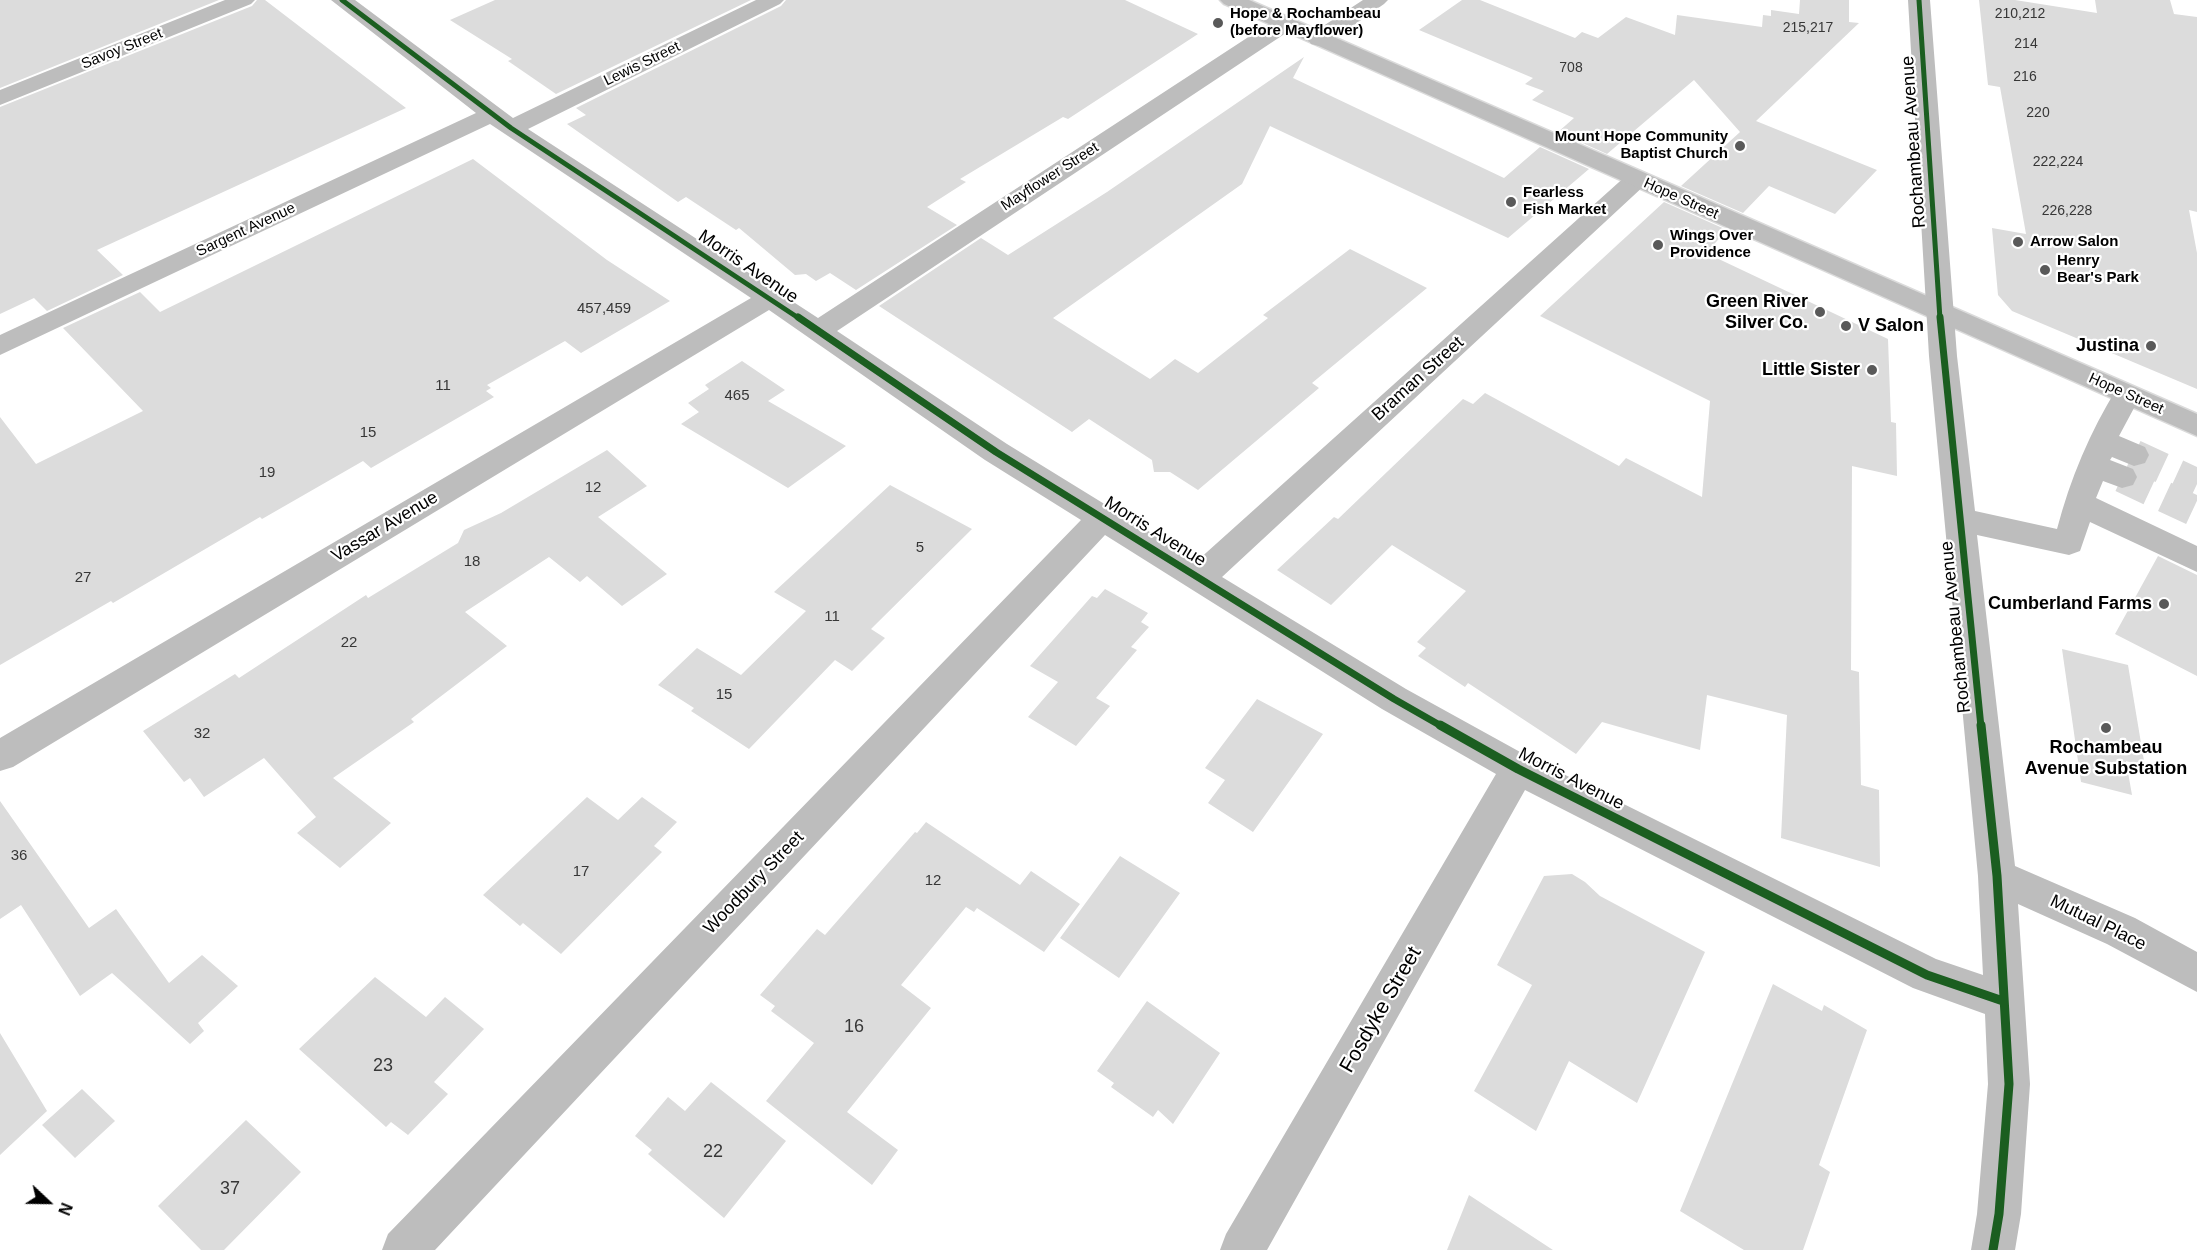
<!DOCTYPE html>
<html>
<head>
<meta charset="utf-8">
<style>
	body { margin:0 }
	#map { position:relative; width:2197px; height:1250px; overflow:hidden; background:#fff; font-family:Arial,sans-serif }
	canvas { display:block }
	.north { position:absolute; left:18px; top:1172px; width:60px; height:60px; -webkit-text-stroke:4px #fff; paint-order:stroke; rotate:112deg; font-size:16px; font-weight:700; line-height:24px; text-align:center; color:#000 }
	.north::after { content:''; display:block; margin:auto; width:21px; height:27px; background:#000; clip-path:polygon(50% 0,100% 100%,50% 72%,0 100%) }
</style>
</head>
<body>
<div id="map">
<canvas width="2197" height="1250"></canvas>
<div class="north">N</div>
</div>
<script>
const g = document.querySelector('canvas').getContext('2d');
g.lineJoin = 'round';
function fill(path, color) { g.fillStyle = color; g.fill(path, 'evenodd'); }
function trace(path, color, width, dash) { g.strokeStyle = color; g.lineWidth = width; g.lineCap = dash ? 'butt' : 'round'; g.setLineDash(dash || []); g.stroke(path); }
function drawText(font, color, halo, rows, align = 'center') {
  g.font = font + ' Arial,sans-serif'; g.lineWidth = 4.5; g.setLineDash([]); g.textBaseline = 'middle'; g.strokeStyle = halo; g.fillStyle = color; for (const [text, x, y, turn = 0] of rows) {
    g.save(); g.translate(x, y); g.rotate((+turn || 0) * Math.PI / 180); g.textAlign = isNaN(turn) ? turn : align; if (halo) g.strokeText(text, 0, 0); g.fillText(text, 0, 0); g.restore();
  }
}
fill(new Path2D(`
	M 0,0 L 219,0 L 0,88 Z
	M 257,0 L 265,0 L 406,108 L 97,250 L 123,275 L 47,311 L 34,298 L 0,314 L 0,107 L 252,6 Z
	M 495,0 L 751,0 L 556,94 L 508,61 L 512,59 L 450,20 Z
	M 786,0 L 1125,0 L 1198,34 L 1068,119 L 1063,117 L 960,179 L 966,182 L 927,207 L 957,225 L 856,290 L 830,273 L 816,281 L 806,274 L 795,275 L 739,228 L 736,230 L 686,197 L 678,202 L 567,124 L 586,115 L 576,108 L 781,6 Z
	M 1462,0 L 1480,0 L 1575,38 L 1582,32 L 1598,38 L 1626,17 L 1675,35 L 1677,15 L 1762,27 L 1763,15 L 1771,16 L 1771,10 L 1799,14 L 1800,0 L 1849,0 L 1849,22 L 1859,23 L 1756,121 L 1877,170 L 1835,214 L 1769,186 L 1743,213 L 1681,186 L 1740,132 L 1694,80 L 1607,154 L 1558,132 L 1574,118 L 1532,100 L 1544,91 L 1525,84 L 1533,78 L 1419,30 Z
	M 1979,0 L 2015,0 L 2097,13 L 2095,0 L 2170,0 L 2174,14 L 2197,17 L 2197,212 L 2189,210 L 2197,253 L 2197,389 L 2012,311 L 1998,295 L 1992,228 L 2026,234 L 2000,87 L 1988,85 Z
	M 1304,57 L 1293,78 L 1504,178 L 1540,147 L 1589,169 L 1508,238 L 1270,126 L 1242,184 L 1053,318 L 1150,379 L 1175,359 L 1198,373 L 1268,318 L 1263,315 L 1350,249 L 1427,288 L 1312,383 L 1319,388 L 1198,490 L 1170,472 L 1154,472 L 1152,460 L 1089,419 L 1072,432 L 879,306 L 981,238 L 1008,255 L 1107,192 Z
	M 473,159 L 607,260 L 670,301 L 581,353 L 565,341 L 487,385 L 491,388 L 486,391 L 494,397 L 371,468 L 363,461 L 262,519 L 260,517 L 113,603 L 111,601 L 0,665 L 0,417 L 36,464 L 143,411 L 63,328 L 140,292 L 160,312 Z
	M 1664,202 L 1727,230 L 1706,253 L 1888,339 L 1891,422 L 1896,423 L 1897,476 L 1852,466 L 1851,670 L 1859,672 L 1861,785 L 1879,790 L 1880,867 L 1781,838 L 1787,715 L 1707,695 L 1700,750 L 1602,722 L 1576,754 L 1468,683 L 1465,687 L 1418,656 L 1426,648 L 1417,642 L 1466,591 L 1392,545 L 1331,605 L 1277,570 L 1334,517 L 1338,519 L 1463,399 L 1473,404 L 1485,393 L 1619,466 L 1626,458 L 1702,497 L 1710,401 L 1540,316 Z
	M 742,361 L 785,390 L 768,401 L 846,446 L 788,488 L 681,424 L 699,412 L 688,403 L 709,389 L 705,385 Z
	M 607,450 L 647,486 L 598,517 L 667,574 L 622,606 L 587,576 L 580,582 L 549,557 L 465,612 L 507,646 L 411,719 L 414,722 L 333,778 L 391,823 L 340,868 L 297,833 L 316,817 L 264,758 L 204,797 L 190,778 L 184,782 L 143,731 L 235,674 L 239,678 L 366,595 L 368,598 L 458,543 L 464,530 L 501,513 Z
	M 890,485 L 972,529 L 871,629 L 885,638 L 852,671 L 835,660 L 749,749 L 691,711 L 694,708 L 658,685 L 697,648 L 741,675 L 806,611 L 774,592 Z
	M 2158,556 L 2197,575 L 2197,676 L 2115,634 Z
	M 1105,589 L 1148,613 L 1141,622 L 1149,627 L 1131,647 L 1137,650 L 1096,698 L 1110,706 L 1076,746 L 1028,717 L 1058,682 L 1030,666 L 1092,596 L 1097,598 Z
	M 2062,649 L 2128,665 L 2145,767 L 2126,761 L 2132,795 L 2081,782 Z
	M 1257,699 L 1323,734 L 1253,832 L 1208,803 L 1225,780 L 1205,768 Z
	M 587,797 L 618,820 L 642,797 L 677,822 L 654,846 L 662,852 L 561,954 L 523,923 L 520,926 L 483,895 Z
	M 0,801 L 89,928 L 116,909 L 169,983 L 202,955 L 238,986 L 198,1023 L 204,1031 L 190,1044 L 112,973 L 80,996 L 21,905 L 0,919 Z
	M 926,822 L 1020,885 L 1031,871 L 1080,904 L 1044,952 L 977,908 L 974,912 L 966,907 L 901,985 L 931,1008 L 847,1112 L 898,1150 L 872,1185 L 766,1101 L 814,1043 L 771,1011 L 775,1006 L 760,995 L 817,929 L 825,935 L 915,832 L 917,833 Z
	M 1120,856 L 1180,893 L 1119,978 L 1060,938 Z
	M 1572,874 L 1585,882 L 1600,896 L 1705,952 L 1637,1103 L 1569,1061 L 1536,1131 L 1474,1091 L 1532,985 L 1497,965 L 1544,876 Z
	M 375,977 L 426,1017 L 445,997 L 484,1029 L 434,1082 L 448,1094 L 408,1135 L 391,1122 L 386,1127 L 299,1049 Z
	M 1773,984 L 1822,1011 L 1824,1005 L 1867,1030 L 1819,1165 L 1830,1172 L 1803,1250 L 1744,1250 L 1680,1211 Z
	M 1147,1001 L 1220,1053 L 1173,1124 L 1158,1110 L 1153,1117 L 1111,1087 L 1114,1083 L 1097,1071 Z
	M 0,1033 L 47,1111 L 0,1155 Z
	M 711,1082 L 786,1141 L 724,1218 L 648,1154 L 652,1150 L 635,1136 L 668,1097 L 685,1111 Z
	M 82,1089 L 115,1121 L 75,1158 L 42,1125 Z
	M 246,1120 L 301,1172 L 224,1250 L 201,1250 L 158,1206 Z
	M 1469,1195 L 1553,1250 L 1447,1250 Z`), '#dcdcdc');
trace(new Path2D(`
	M 2134,455 L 2197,484
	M 2122,477 L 2197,512`), '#d9d9d9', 31, [31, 16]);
const major = new Path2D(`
	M 1220,0 L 1249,0 L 2197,414 L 2197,436 L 1224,4 Z`);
trace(major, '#dbdbdb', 3);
fill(new Path2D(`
	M 225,0 L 255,0 L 251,4 L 0,105 L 0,90 Z
	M 331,0 L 355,0 L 513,118 L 756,0 L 784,0 L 780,4 L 528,129 L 818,318 L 1276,19 L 1284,18 L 1292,19 L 1295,24 L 1292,29 L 837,331 L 1007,444 L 1197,561 L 1628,174 L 1637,172 L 1646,174 L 1649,179 L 1646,184 L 1222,577 L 1406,689 L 1531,758 L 1936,959 L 1983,975 L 1978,876 L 1929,356 L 1908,0 L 1930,0 L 1957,356 L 1975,511 L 2057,529 C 2070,479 2090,432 2117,388 L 2127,385 L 2137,388 L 2141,395 L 2119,436 L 2145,447 L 2149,455 L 2145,463 L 2134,466 L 2112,457 L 2110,460 L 2133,469 L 2137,477 L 2133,485 L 2122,488 L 2103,481 L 2096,498 L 2197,546 L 2197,572 L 2090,522 L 2080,551 L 2069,555 L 1977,535 L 2015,866 L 2135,918 L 2197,952 L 2197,992 L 2107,944 L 2018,904 L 2030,1084 L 2021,1214 L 2015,1250 L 1971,1250 L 1977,1214 L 1988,1084 L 1985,1014 L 1913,988 L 1525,790 L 1267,1250 L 1220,1250 L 1226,1234 L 1496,774 L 1382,709 L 1105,535 L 435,1250 L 382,1250 L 388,1234 L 1081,520 L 985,460 L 769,310 L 13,767 L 0,771 L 0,738 L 751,298 L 490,124 L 0,355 L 0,335 L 476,113 Z
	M 1363,0 L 1388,0 L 1384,4 L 1327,44 L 1319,46 L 1311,44 L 1308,39 L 1311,34 Z`), '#bdbdbd');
fill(major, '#bdbdbd');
trace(new Path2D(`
	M 342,0 L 511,128 L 800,319
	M 1919,0 L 1940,319`), '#1b5e20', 5);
trace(new Path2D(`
	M 798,317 L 996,452 L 1394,699 L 1443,727
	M 1940,317 L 1981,727`), '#1b5e20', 7);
trace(new Path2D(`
	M 1440,725 L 1518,769 L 1927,975 L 2003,1001
	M 1981,725 L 1997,876 L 2009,1084 L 1999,1214 L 1993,1250`), '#1b5e20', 9);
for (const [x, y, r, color] of [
	[1218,23,6,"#595959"],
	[1740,146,6,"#595959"],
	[1511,202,6,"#595959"],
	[2018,242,6,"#595959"],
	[1658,245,6,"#595959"],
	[2045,270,6,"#595959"],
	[1820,312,6,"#595959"],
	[1846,326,6,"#595959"],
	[2151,346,6,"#595959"],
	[1872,370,6,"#595959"],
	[2164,604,6,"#595959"],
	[2106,728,6,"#595959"]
]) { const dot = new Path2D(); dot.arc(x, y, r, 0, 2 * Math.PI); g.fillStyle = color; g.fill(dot); trace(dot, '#fff', 2); }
drawText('14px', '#373737', null, [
	["210,212",2020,14],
	["215,217",1808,28],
	["214",2026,44],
	["708",1571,68],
	["216",2025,77],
	["220",2038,113],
	["222,224",2058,162],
	["226,228",2067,211]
]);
drawText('bold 15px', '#000', '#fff', [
	["Hope & Rochambeau",1230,14],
	["(before Mayflower)",1230,31],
	["Mount Hope Community",1728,137,"right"],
	["Baptist Church",1728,154,"right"],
	["Fearless",1523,193],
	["Fish Market",1523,210],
	["Wings Over",1670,236],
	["Providence",1670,253],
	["Arrow Salon",2030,242],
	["Henry",2057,261],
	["Bear's Park",2057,278]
], 'left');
drawText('15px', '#000', '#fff', [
	["Savoy Street",122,49,-22],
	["Lewis Street",642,64,-26],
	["Mayflower Street",1050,177,-33],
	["Hope Street",1681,199,24],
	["Sargent Avenue",246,230,-25],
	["Hope Street",2126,394,24]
]);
drawText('15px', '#373737', null, [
	["457,459",604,309],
	["11",443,386],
	["465",737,396],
	["15",368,433],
	["19",267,473],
	["12",593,488],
	["5",920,548],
	["18",472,562],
	["27",83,578],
	["11",832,617],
	["22",349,643],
	["15",724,695],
	["32",202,734],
	["36",19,856],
	["17",581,872],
	["12",933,881]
]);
drawText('18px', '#000', '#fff', [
	["Rochambeau Avenue",1914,142,-94],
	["Morris Avenue",748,267,34],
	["Braman Street",1418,379,-42],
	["Vassar Avenue",385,527,-31],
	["Morris Avenue",1155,532,32],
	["Rochambeau Avenue",1956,627,-96],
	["Morris Avenue",1571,779,27],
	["Woodbury Street",754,883,-46],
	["Mutual Place",2098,923,26]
]);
drawText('bold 18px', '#000', '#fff', [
	["Green River",1808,302],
	["Silver Co.",1808,323],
	["V Salon",1858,326,"left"],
	["Justina",2139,346],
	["Little Sister",1860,370],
	["Cumberland Farms",2152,604],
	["Rochambeau",2106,748,"center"],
	["Avenue Substation",2106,769,"center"]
], 'right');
drawText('18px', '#373737', null, [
	["16",854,1027],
	["23",383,1066],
	["22",713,1152],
	["37",230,1189]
]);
drawText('21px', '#000', '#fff', [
	["Fosdyke Street",1381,1010,-60]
]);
</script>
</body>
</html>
